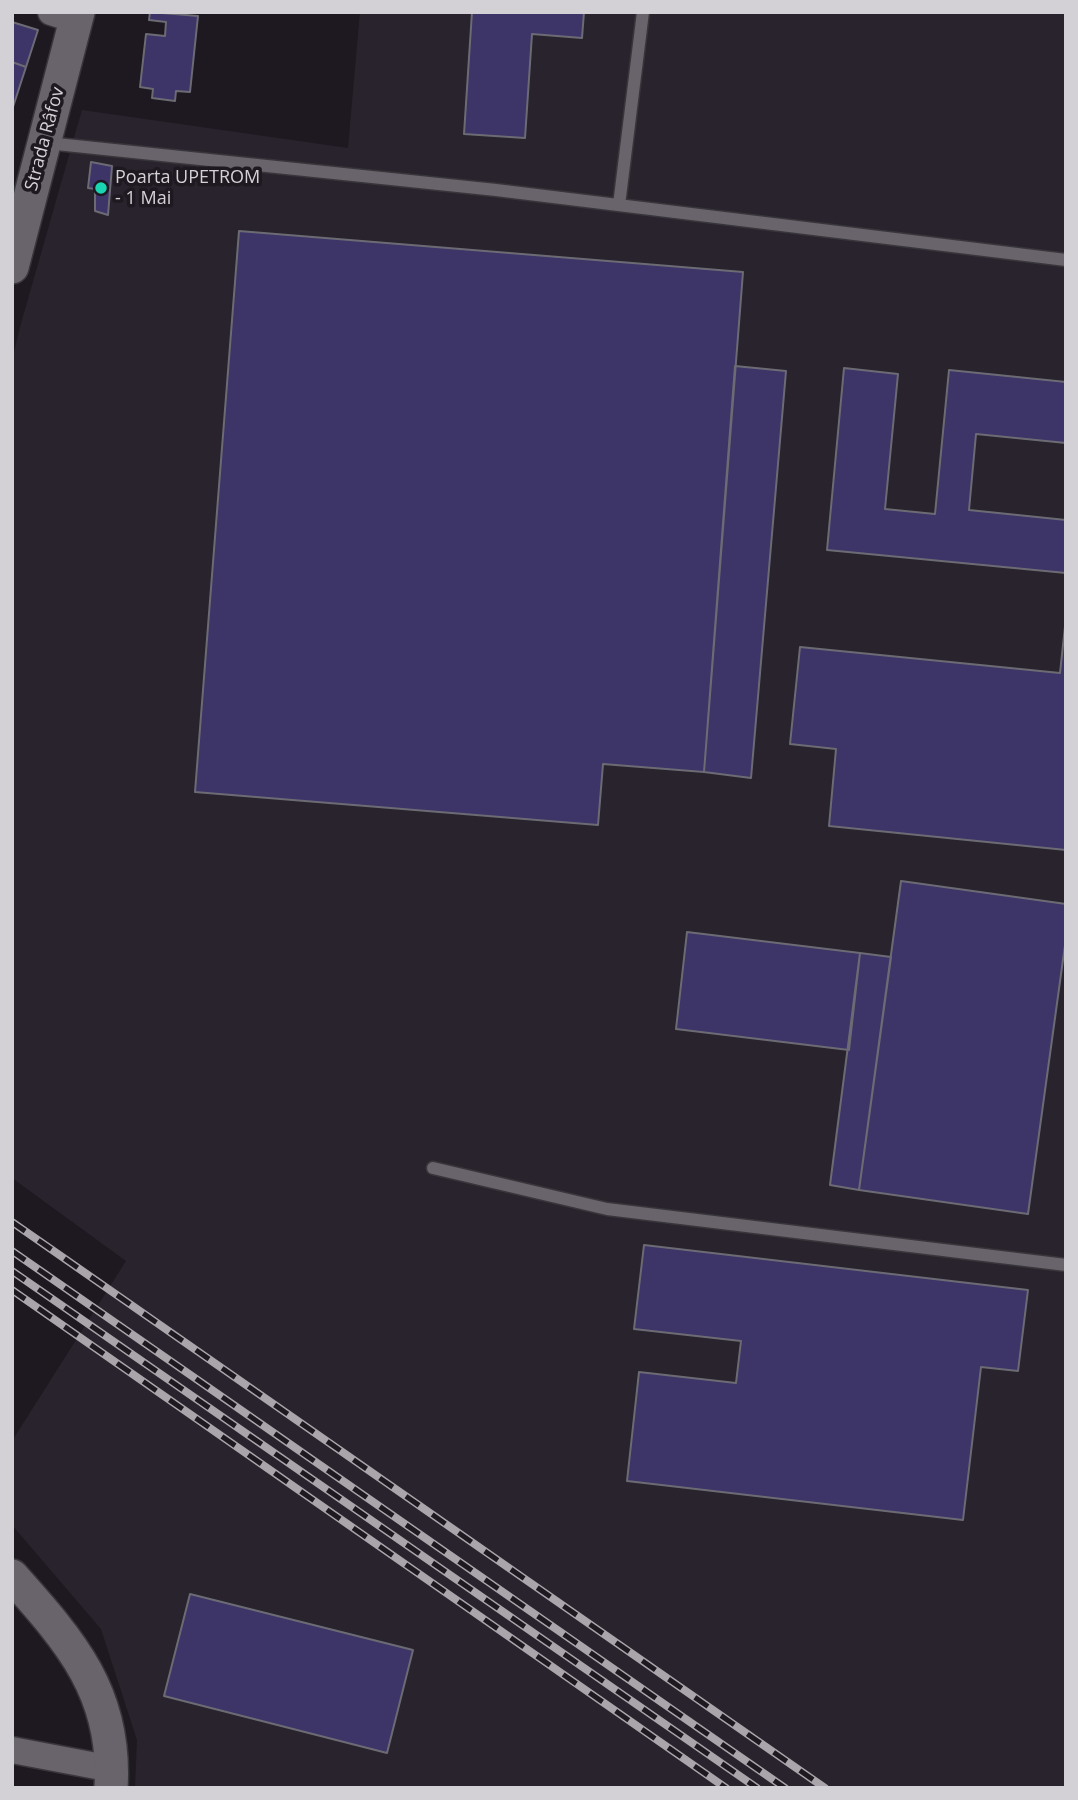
<!DOCTYPE html>
<html>
<head>
<meta charset="utf-8">
<style>
	body { margin:0 }
	#map { position:relative; width:1078px; height:1800px; overflow:hidden; background:#1e1920; font-family:"Open Sans",sans-serif }
	canvas { display:block }
	.frame { position:absolute; inset:0; border:14px solid #d4d1d6; pointer-events:none }
</style>
</head>
<body>
<div id="map">
<canvas width="1078" height="1800"></canvas>
<div class="frame"></div>
</div>
<script>
const g = document.querySelector('canvas').getContext('2d');
g.lineJoin = 'round';
function fill(path, color) { g.fillStyle = color; g.fill(path, 'evenodd'); }
function trace(path, color, width, dash) { g.strokeStyle = color; g.lineWidth = width; g.lineCap = dash ? 'butt' : 'round'; g.setLineDash(dash || []); g.stroke(path); }
function drawText(font, color, halo, rows, align = 'center') {
  g.font = font + ' "Open Sans",sans-serif'; g.lineWidth = 7; g.setLineDash([]); g.textBaseline = 'middle'; g.strokeStyle = halo; g.fillStyle = color; for (const [text, x, y, turn = 0] of rows) {
    g.save(); g.translate(x, y); g.rotate((+turn || 0) * Math.PI / 180); g.textAlign = isNaN(turn) ? turn : align; if (halo) g.strokeText(text, 0, 0); g.fillText(text, 0, 0); g.restore();
  }
}
fill(new Path2D(`
	M 360,12 L 1066,12 L 1066,1788 L 135,1788 L 137,1740 L 101,1629 L 12,1525 L 12,1441 L 126,1261 L 12,1178 L 12,360 L 20,327 L 82,110 L 348,148 Z`), '#29232e');
const building = new Path2D(`
	M 150,12 L 198,16 L 190,92 L 176,91 L 175,101 L 152,98 L 153,89 L 140,87 L 146,34 L 165,36 L 166,22 L 149,20 Z
	M 472,12 L 584,12 L 582,38 L 532,34 L 525,138 L 464,134 Z
	M 12,22 L 38,30 L 26,67 L 12,62 Z
	M 12,62 L 26,67 L 12,110 Z
	M 91,162 L 112,166 L 108,215 L 95,211 L 95,189 L 88,188 Z
	M 239,231 L 743,272 L 704,772 L 603,764 L 598,825 L 195,792 Z
	M 735,366 L 786,371 L 751,778 L 704,772 Z
	M 844,368 L 898,374 L 885,509 L 935,514 L 949,370 L 1066,382 L 1066,443 L 976,434 L 969,510 L 1066,520 L 1066,573 L 827,550 Z
	M 1066,617 L 1066,850 L 829,826 L 836,749 L 790,744 L 800,647 L 1060,673 Z
	M 901,881 L 1066,904 L 1066,938 L 1028,1214 L 859,1190 Z
	M 687,932 L 860,953 L 849,1050 L 676,1029 Z
	M 860,953 L 891,957 L 859,1190 L 830,1185 Z
	M 644,1245 L 1028,1290 L 1018,1371 L 981,1367 L 963,1520 L 627,1481 L 639,1372 L 736,1383 L 741,1341 L 634,1329 Z
	M 190,1594 L 413,1650 L 387,1753 L 164,1696 Z`);
fill(building, '#3d3468');
trace(building, '#6c6b74', 2);
const service = new Path2D(`
	M 47,143 L 496,190 L 1066,260
	M 619,205 L 643,12
	M 433,1168 L 607,1209 L 1066,1265`);
const minor = new Path2D(`
	M 51,12 L 76,20
	M 12,1750 L 112,1769`);
const tertiary = new Path2D(`
	M 12,267 L 78,12
	M 12,1576 C 71,1642 117,1694 111,1788`);
trace(service, '#39363b', 15);
trace(minor, '#39363b', 29);
trace(tertiary, '#39363b', 36);
trace(service, '#69636c', 12);
trace(minor, '#69636c', 26);
trace(tertiary, '#69636c', 33);
const rail = new Path2D(`
	M 12,1222 L 825,1788
	M 12,1251 L 785,1788
	M 12,1271 L 757,1788
	M 12,1290 L 726,1788`);
trace(rail, '#a9a5ab', 8);
trace(rail, '#1e1920', 5, [16]);
for (const [x, y, r, color] of [
	[101,188,7,"#19d5b2"]
]) { const dot = new Path2D(); dot.arc(x, y, r, 0, 2 * Math.PI); g.fillStyle = color; g.fill(dot); trace(dot, '#1e1920', 2.5); }
drawText('18px', '#d4d1d6', '#1e1920', [
	["Strada Râfov",45,139,-75]
]);
drawText('18px', '#d4d1d6', '#1e1920', [
	["Poarta UPETROM",115,178],
	["- 1 Mai",115,199]
], 'left');
</script>
</body>
</html>
